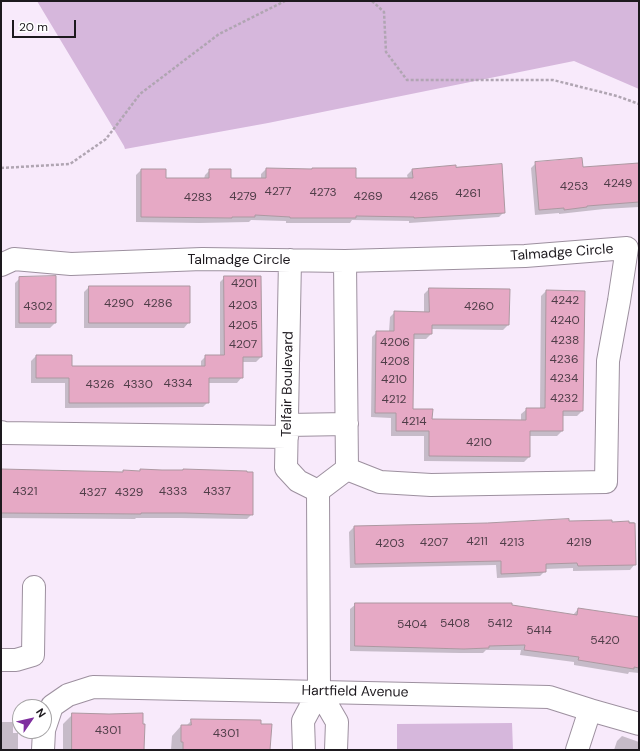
<!DOCTYPE html>
<html>
<head>
<meta charset="utf-8">
<style>
	body { margin:0 }
	#map { position:relative; width:640px; height:751px; overflow:hidden; background:#f8eafb; font-family:"DM Sans",sans-serif }
	canvas { display:block }
	.frame { position:absolute; inset:0; border:2px solid #1d191e; pointer-events:none }
	.north { position:absolute; left:12px; top:699px; width:40px; height:40px; box-sizing:border-box; background:#fff; border:1px solid #a5a3a5; border-radius:50%; rotate:56deg; font-size:11px; font-weight:700; line-height:16px; text-align:center; color:#1d191e }
	.north::after { content:''; display:block; margin:auto; width:14px; height:18px; background:#7f2f9f; clip-path:polygon(50% 0,100% 100%,50% 72%,0 100%) }
	.scale { position:absolute; left:12px; top:20px; width:64px; height:18px; box-sizing:border-box; border:2px solid #1d191e; border-top:0; padding-left:5px; font-size:12px; line-height:14px; white-space:nowrap; color:#1d191e; -webkit-text-stroke:3px #fff; paint-order:stroke }
</style>
</head>
<body>
<div id="map">
<canvas width="640" height="751"></canvas>
<div class="frame"></div>
<div class="north">N</div>
<div class="scale">20 m</div>
</div>
<script>
const g = document.querySelector('canvas').getContext('2d');
g.lineJoin = 'round';
function fill(path, color) { g.fillStyle = color; g.fill(path, 'evenodd'); }
function trace(path, color, width, dash) { g.strokeStyle = color; g.lineWidth = width; g.lineCap = dash ? 'butt' : 'round'; g.setLineDash(dash || []); g.stroke(path); }
function drawText(font, color, halo, rows, align = 'center') {
  g.font = font + ' "DM Sans",sans-serif'; g.lineWidth = 3.5; g.setLineDash([]); g.textBaseline = 'middle'; g.strokeStyle = halo; g.fillStyle = color; for (const [text, x, y, turn = 0] of rows) {
    g.save(); g.translate(x, y); g.rotate((+turn || 0) * Math.PI / 180); g.textAlign = isNaN(turn) ? turn : align; if (halo) g.strokeText(text, 0, 0); g.fillText(text, 0, 0); g.restore();
  }
}
fill(new Path2D(`
	M 37,1 L 639,1 L 639,89 L 574,61 L 268,123 L 125,149 L 124,146 Z
	M 512,723 L 513,750 L 397,750 L 397,724 Z`), '#d6b7dc');
fill(new Path2D(`
	M 536,163 L 582,168 L 639,164 L 639,207 L 604,209 L 559,214 L 559,213 L 535,215 L 531,168 Z
	M 266,169 L 311,170 L 312,169 L 355,179 L 408,179 L 407,175 L 412,170 L 504,212 L 499,217 L 409,223 L 409,221 L 352,220 L 350,223 L 286,223 L 286,221 L 251,220 L 249,222 L 199,223 L 136,222 L 136,175 L 141,170 L 165,179 L 204,179 L 205,175 L 210,170 L 230,178 L 261,179 L 261,174 Z
	M 225,277 L 261,357 L 256,362 L 242,362 L 242,377 L 237,383 L 208,383 L 208,402 L 203,407 L 65,408 L 65,383 L 31,383 L 31,361 L 36,356 L 71,356 L 71,367 L 201,367 L 201,361 L 206,356 L 220,356 L 220,282 Z
	M 20,278 L 55,323 L 50,328 L 15,328 L 15,283 Z
	M 89,287 L 189,322 L 184,328 L 84,328 L 84,292 Z
	M 429,289 L 508,325 L 503,330 L 431,329 L 431,334 L 426,339 L 413,339 L 412,410 L 431,420 L 521,421 L 521,414 L 527,409 L 540,409 L 541,296 L 546,291 L 582,411 L 577,416 L 562,416 L 562,431 L 557,436 L 529,436 L 529,457 L 524,462 L 424,461 L 424,436 L 391,436 L 391,418 L 371,417 L 372,337 L 377,332 L 389,332 L 390,317 L 395,312 L 424,313 L 424,294 Z
	M 141,470 L 182,471 L 252,514 L 247,519 L 179,518 L 136,518 L 135,519 L 1,518 L 1,471 L 122,473 L 139,472 Z
	M 568,522 L 634,522 L 635,564 L 630,570 L 573,571 L 573,568 L 545,569 L 545,571 L 540,576 L 497,578 L 496,565 L 350,568 L 349,532 L 354,527 Z
	M 356,604 L 511,606 L 573,615 L 578,609 L 639,618 L 639,673 L 629,672 L 628,674 L 574,665 L 574,662 L 520,655 L 521,650 L 486,650 L 483,653 L 459,653 L 350,651 L 350,609 Z
	M 73,714 L 143,750 L 63,750 L 63,724 Z
	M 192,720 L 261,725 L 270,750 L 171,750 L 172,736 L 181,726 L 186,726 Z
	M 1,722 L 13,722 L 13,733 L 18,733 L 18,750 L 1,750 Z
	M 622,736 L 639,742 L 639,750 L 614,750 L 617,741 Z`), '#0003');
const building = new Path2D(`
	M 582,158 L 583,167 L 639,163 L 639,202 L 587,206 L 587,207 L 564,210 L 564,208 L 539,210 L 535,162 Z
	M 502,164 L 505,213 L 414,218 L 414,217 L 356,216 L 356,218 L 290,218 L 290,217 L 255,215 L 255,217 L 232,217 L 232,218 L 141,217 L 141,169 L 166,169 L 166,178 L 209,178 L 209,169 L 231,169 L 231,178 L 266,178 L 266,168 L 312,169 L 312,168 L 356,168 L 356,178 L 413,178 L 412,169 L 456,165 L 456,167 Z
	M 56,276 L 56,323 L 19,323 L 19,277 Z
	M 224,276 L 261,276 L 262,357 L 243,357 L 243,378 L 209,378 L 209,403 L 69,403 L 69,378 L 36,378 L 36,355 L 72,355 L 72,366 L 205,366 L 205,355 L 224,355 Z
	M 89,286 L 190,286 L 190,323 L 89,323 Z
	M 429,288 L 510,289 L 509,325 L 432,325 L 432,334 L 414,334 L 413,409 L 433,409 L 432,419 L 526,420 L 526,408 L 545,408 L 546,290 L 585,291 L 583,411 L 563,411 L 563,431 L 530,431 L 530,457 L 429,456 L 429,431 L 396,431 L 396,413 L 375,413 L 376,331 L 394,331 L 394,311 L 429,312 Z
	M 1,469 L 123,472 L 123,470 L 140,471 L 140,469 L 162,470 L 183,470 L 183,469 L 247,471 L 247,472 L 253,472 L 253,515 L 185,513 L 141,513 L 141,514 L 1,513 Z
	M 569,519 L 569,521 L 612,520 L 612,522 L 629,521 L 629,523 L 635,523 L 636,565 L 578,566 L 577,563 L 546,564 L 546,572 L 501,574 L 501,561 L 355,564 L 354,526 L 487,523 Z
	M 355,603 L 512,603 L 512,605 L 577,615 L 578,608 L 639,617 L 639,668 L 634,667 L 634,669 L 578,660 L 579,657 L 524,650 L 525,645 L 489,646 L 489,648 L 464,649 L 355,646 Z
	M 72,713 L 109,714 L 143,713 L 143,724 L 145,724 L 144,750 L 72,750 Z
	M 191,719 L 261,720 L 261,724 L 272,724 L 270,750 L 183,750 L 183,742 L 181,742 L 181,725 L 191,725 Z`);
fill(building, '#e6a9c5');
trace(building, '#ac98a1', 1);
const minor = new Path2D(`
	M 290,260 L 286,468 L 298,481 L 318,491
	M 345,261 L 347,469
	M 1,265 L 14,259 L 71,264 L 202,259 L 345,261 L 525,256 L 627,248 L 619,301 L 608,361 L 606,482 L 431,485 L 380,482 L 347,469
	M 287,425 L 347,424
	M 1,432 L 4,433 L 287,437
	M 318,491 L 347,469
	M 1,660 L 16,660 L 33,655 L 34,587
	M 319,691 L 337,722 L 336,750
	M 44,730 L 52,706 L 68,695 L 93,687 L 549,697 L 590,710 L 639,724
	M 43,750 L 44,731
	M 304,750 L 303,721 L 319,691 L 318,491
	M 577,750 L 590,710`);
trace(minor, '#9d909f', 24);
trace(new Path2D(`
	M 372,1 L 384,12 L 386,52 L 407,80 L 553,80 L 617,96 L 639,104
	M 1,168 L 70,164 L 106,139 L 140,94 L 219,34 L 285,1`), '#b0a5b2', 2.5, [3, 2]);
trace(minor, '#fff', 22);
drawText('12px', '#4f3d48', null, [
	["4249",618,184],
	["4253",574,187],
	["4277",278,192],
	["4273",323,193],
	["4261",468,194],
	["4279",243,197],
	["4269",368,197],
	["4265",424,197],
	["4283",198,198],
	["4201",244,284],
	["4242",565,301],
	["4290",119,304],
	["4286",158,304],
	["4203",243,306],
	["4302",38,307],
	["4260",479,307],
	["4240",565,321],
	["4205",243,326],
	["4238",565,341],
	["4206",395,343],
	["4207",243,345],
	["4236",564,360],
	["4208",395,362],
	["4234",564,379],
	["4210",394,380],
	["4334",178,384],
	["4326",100,385],
	["4330",138,385],
	["4232",564,399],
	["4212",394,400],
	["4214",414,422],
	["4210",479,443],
	["4321",25,492],
	["4333",173,492],
	["4337",217,492],
	["4327",93,493],
	["4329",129,493],
	["4211",477,542],
	["4207",434,543],
	["4213",512,543],
	["4219",579,543],
	["4203",390,544],
	["5408",455,624],
	["5412",500,624],
	["5404",412,625],
	["5414",539,631],
	["5420",605,641],
	["4301",108,731],
	["4301",226,734]
]);
drawText('14px', '#1d191e', '#fff', [
	["Talmadge Circle",562,253,-4],
	["Talmadge Circle",239,260],
	["Telfair Boulevard",288,384,-89],
	["Hartfield Avenue",355,692,1]
]);
</script>
</body>
</html>
